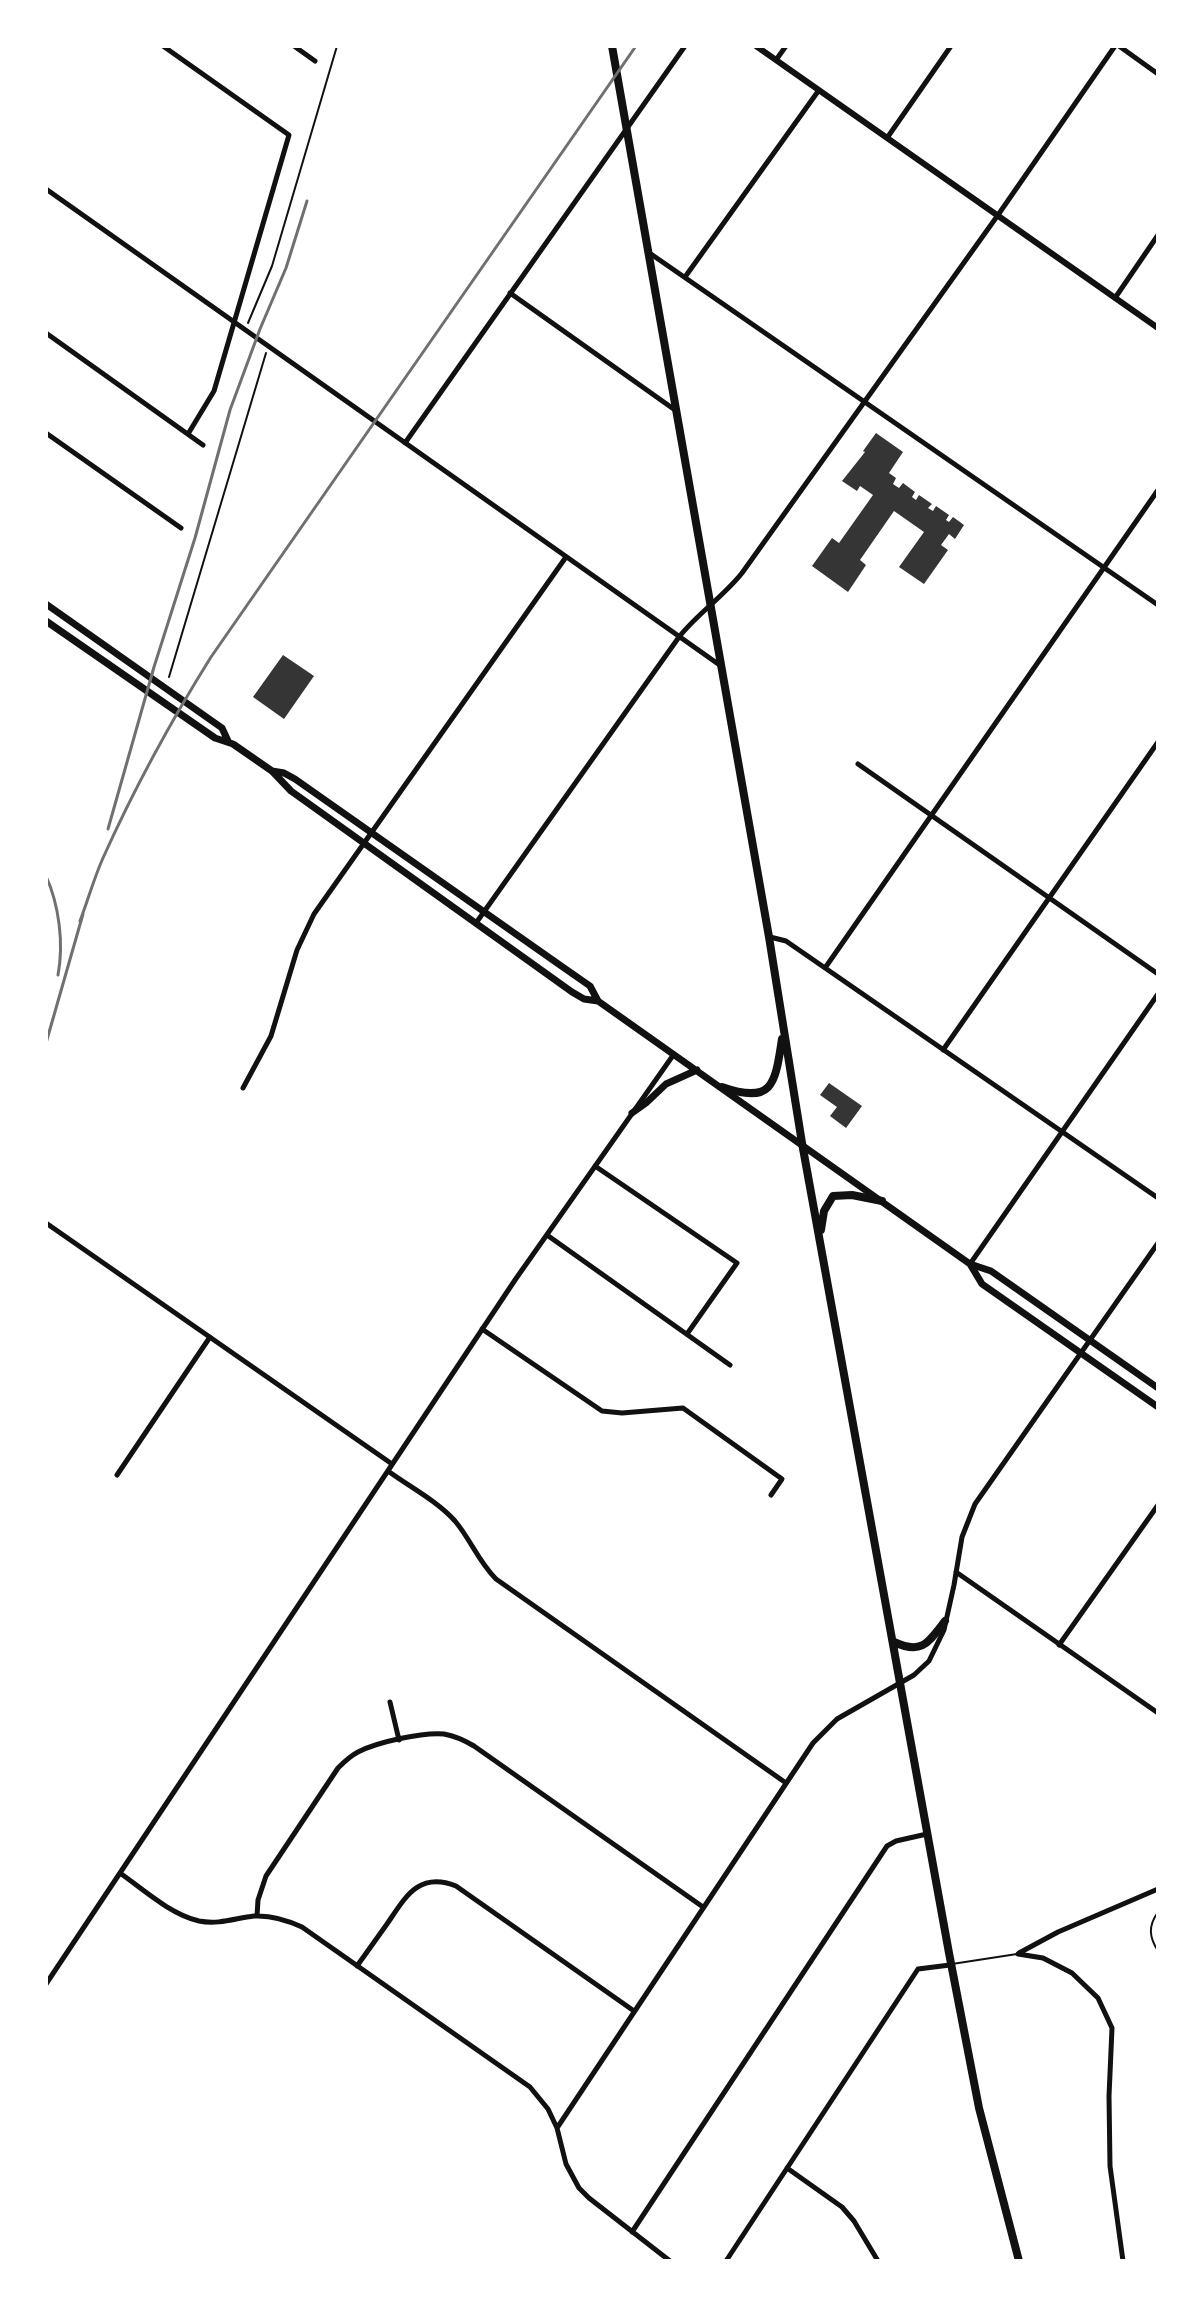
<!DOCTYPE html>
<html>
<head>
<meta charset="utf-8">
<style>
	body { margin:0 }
	#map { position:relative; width:1204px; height:2307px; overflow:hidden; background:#fff; font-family:Montserrat,sans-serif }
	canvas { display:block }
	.frame { position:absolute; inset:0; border:48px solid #fff; pointer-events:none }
</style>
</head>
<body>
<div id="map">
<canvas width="1204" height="2307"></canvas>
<div class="frame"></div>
</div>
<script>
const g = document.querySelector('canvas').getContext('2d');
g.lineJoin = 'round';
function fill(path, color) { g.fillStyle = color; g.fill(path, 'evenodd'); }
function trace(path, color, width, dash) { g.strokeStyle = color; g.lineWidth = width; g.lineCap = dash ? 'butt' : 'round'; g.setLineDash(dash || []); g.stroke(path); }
fill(new Path2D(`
	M 876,433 L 903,452 L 889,473 L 896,478 L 893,484 L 899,488 L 903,483 L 915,492 L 912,497 L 916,500 L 919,495 L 932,504 L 928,508 L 933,511 L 936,506 L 949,515 L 946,520 L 949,522 L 953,517 L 964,525 L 955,539 L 949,534 L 941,545 L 948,550 L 924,584 L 899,567 L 924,532 L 894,511 L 860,560 L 866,565 L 848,592 L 812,566 L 832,538 L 839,543 L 873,495 L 860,486 L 857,491 L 842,481 L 865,452 L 863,451 Z
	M 283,655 L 314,676 L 284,719 L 253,697 Z
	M 829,1083 L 862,1106 L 846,1128 L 830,1116 L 837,1107 L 820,1095 Z`), '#353535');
trace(new Path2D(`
	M 248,323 L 272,266 L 337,46
	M 169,677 L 266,353
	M 1158,1912 C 1148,1926 1149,1937 1158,1951`), '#111', 2);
trace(new Path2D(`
	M 952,1964 L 1017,1954`), '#111', 2);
trace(new Path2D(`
	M 163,46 L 289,135 L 214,391 L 188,434
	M 294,46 L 315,61
	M 1119,46 L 1158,74
	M 776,60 L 786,46
	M 887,138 L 951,46
	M 46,189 L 721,666
	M 648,252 L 1158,605
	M 685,277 L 819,90
	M 510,293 L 675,410
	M 1115,298 L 1158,235
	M 46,333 L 203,445
	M 46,433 L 181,528
	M 405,443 L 685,46
	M 858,764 L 1158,974
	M 476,923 L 679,637 C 698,613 723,597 742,573 L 998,215 L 1115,46
	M 770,937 L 786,941 L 1158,1198
	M 825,968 L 1158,490
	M 943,1050 L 1158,742
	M 243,1088 L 271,1036 L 297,950 L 314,914 L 566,557
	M 595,1166 L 737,1263 L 687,1334
	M 46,1223 L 392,1464
	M 547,1235 L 730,1365
	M 970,1264 L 1158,994
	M 482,1329 L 602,1411 L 622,1413 L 683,1408 L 782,1479 L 771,1495
	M 388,1471 C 410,1487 437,1501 455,1521 C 471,1540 478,1561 496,1579 L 786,1783
	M 117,1475 L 210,1337
	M 956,1572 L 1158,1713
	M 1059,1645 L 1158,1505
	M 390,1702 L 399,1740
	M 120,1873 C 144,1890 170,1914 199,1921 C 219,1925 236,1918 254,1916 C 271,1915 287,1920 302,1927 L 530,2087 L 548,2109 L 557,2128 L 566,2164 L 579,2188 L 589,2198 L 670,2261
	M 257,1916 L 258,1900 L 266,1876 L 338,1768 C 344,1762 350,1756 358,1752 C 377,1742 423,1732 444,1734 C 455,1736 464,1740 474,1746 L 703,1907
	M 1019,1953 L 1058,1932 L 1158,1889
	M 1018,1954 L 1043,1958 L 1072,1973 L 1098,1998 L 1112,2028 L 1109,2096 L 1110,2166 L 1123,2261
	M 357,1966 C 367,1952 377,1938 387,1924 C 405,1898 418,1871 456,1886 L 634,2011
	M 46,1984 L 515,1280 L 674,1054
	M 557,2128 L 813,1743 L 837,1719 L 914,1675 L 929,1661 L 944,1630 L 954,1585 L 962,1537 L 975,1504 L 1158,1243
	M 787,2168 L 842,2207 L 854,2221 L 878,2261
	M 632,2232 L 887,1846 L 896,1841 L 927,1834
	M 726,2261 L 918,1969 L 950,1965`), '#111', 5);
trace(new Path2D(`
	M 756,46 L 1158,328`), '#111', 6);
trace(new Path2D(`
	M 46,604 L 222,728 L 228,741
	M 46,621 L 215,738 L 233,744 L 272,771 L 291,791 L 572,992 L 584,999 L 598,1001 L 970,1264 L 991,1271 L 1158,1388
	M 272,771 L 284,773 L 295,779 L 557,963 L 590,986 L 598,1001
	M 632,1113 L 646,1103 L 666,1084 L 697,1070
	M 970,1264 L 982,1284 L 1158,1407`), '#111', 7);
trace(new Path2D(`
	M 612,46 L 769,937 L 802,1143 L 949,1953 L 979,2108 L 1019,2261
	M 722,1087 C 774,1105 775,1083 782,1039
	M 821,1230 L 824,1211 L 833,1196 L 852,1195 L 882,1201
	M 894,1642 C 922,1655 928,1643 945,1621`), '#111', 8);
trace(new Path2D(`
	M 108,829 L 154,667 L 195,538 L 230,410 L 260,329 L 286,268 L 307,201
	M 46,876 C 59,905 64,943 58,975
	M 80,921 C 88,900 94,878 103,858 C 134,789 171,721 211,657 L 636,46
	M 46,1043 L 83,914`), '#707070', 3);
</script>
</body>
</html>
